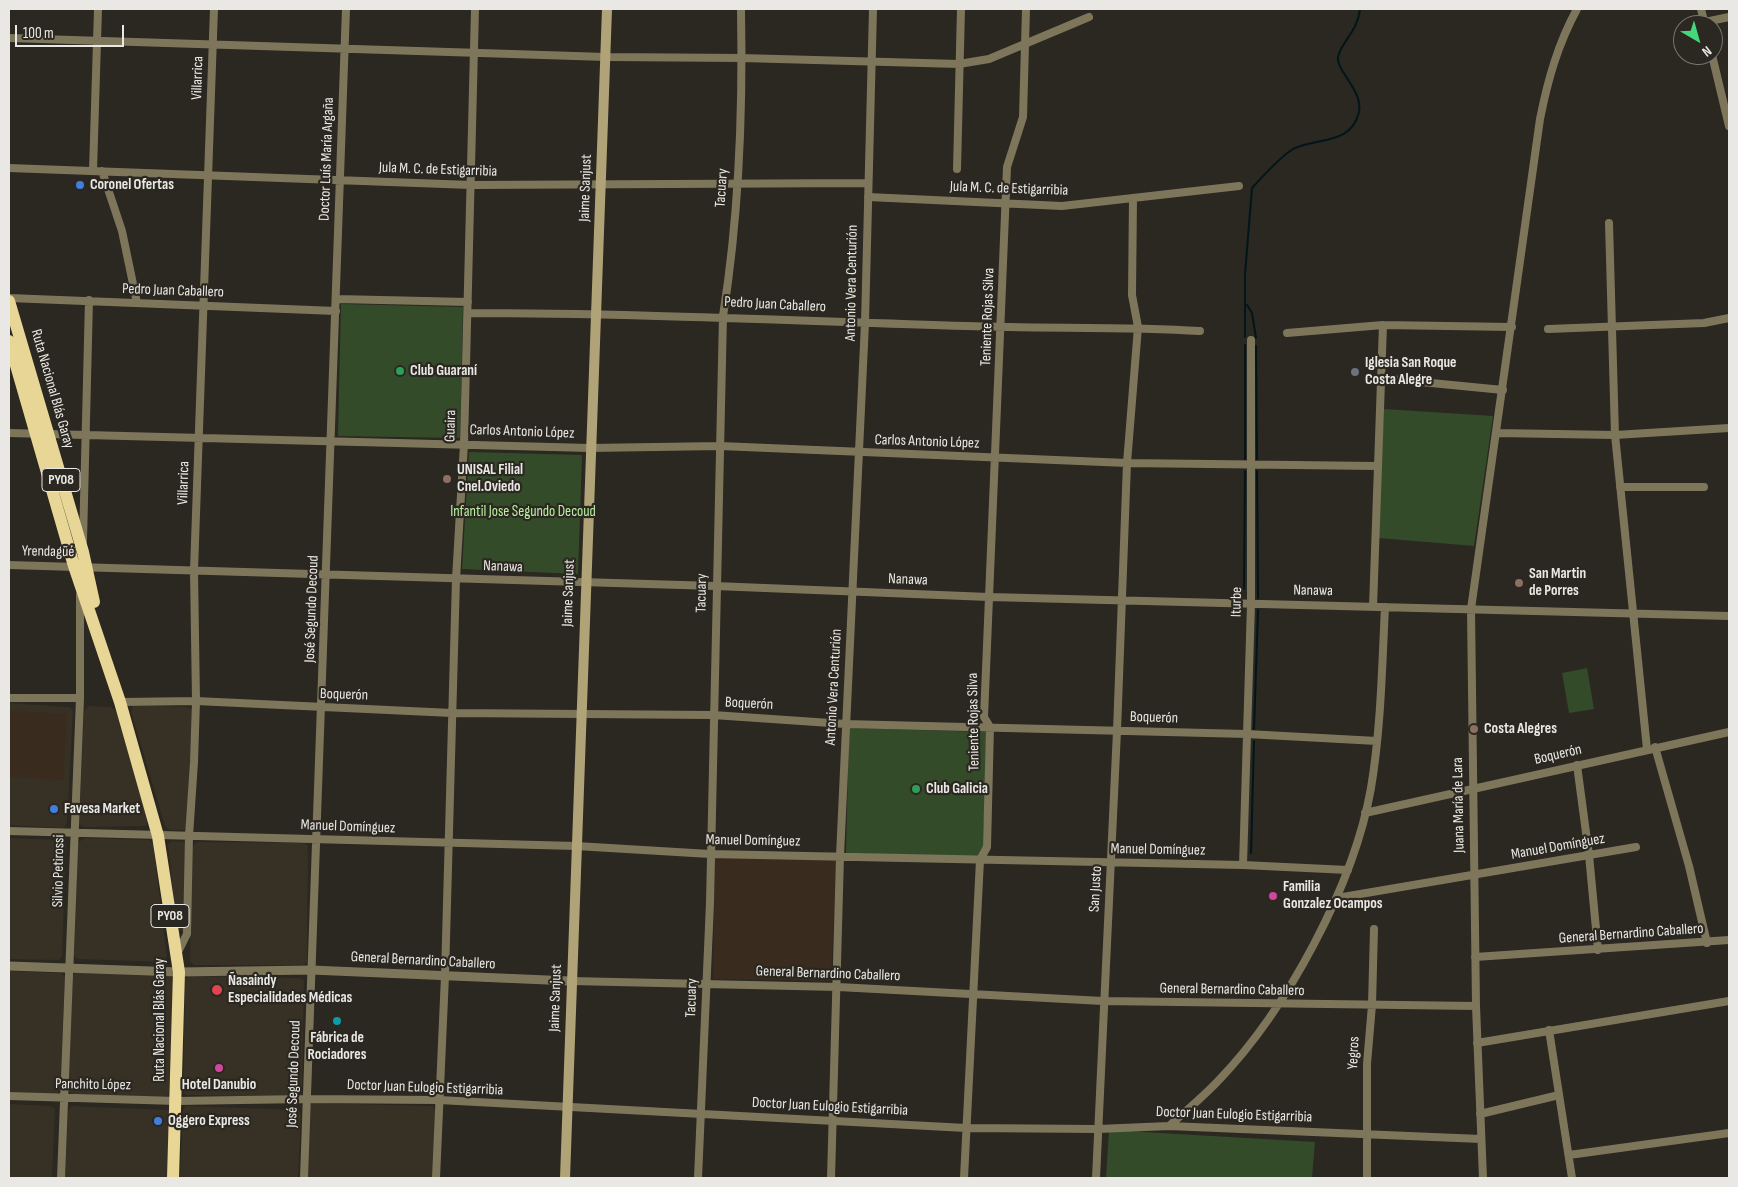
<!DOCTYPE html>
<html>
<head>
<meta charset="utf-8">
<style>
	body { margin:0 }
	#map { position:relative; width:1738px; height:1187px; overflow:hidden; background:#2b2721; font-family:"Sofia Sans Condensed",sans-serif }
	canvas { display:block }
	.frame { position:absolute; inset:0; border:10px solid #eae8e4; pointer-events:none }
	.north { position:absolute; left:1673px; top:15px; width:50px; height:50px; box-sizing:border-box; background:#2b2721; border:1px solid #77746f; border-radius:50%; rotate:142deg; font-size:14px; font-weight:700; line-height:20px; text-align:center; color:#eae8e4 }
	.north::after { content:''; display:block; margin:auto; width:18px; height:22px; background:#46d77a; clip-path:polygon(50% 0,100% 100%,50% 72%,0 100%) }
	.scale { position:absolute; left:15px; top:25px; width:109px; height:22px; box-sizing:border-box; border:2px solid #eae8e4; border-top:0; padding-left:6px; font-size:15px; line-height:18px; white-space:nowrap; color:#eae8e4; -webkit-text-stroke:4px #2b2721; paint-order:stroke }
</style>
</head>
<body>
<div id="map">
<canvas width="1738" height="1187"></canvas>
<div class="frame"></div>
<div class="north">N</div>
<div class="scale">100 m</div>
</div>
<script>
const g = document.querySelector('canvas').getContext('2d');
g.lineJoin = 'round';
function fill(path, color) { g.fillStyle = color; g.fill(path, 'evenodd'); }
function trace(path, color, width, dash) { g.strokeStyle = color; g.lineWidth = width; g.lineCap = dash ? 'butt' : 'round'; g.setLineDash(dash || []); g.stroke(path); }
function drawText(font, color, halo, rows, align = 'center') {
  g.font = font + ' "Sofia Sans Condensed",sans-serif'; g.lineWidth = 4.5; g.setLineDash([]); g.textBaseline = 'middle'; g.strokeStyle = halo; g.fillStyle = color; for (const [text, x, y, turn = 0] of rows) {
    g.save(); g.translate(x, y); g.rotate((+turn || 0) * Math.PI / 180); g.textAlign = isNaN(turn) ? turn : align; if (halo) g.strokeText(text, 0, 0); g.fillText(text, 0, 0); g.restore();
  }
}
fill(new Path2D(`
	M 9,703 L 69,707 L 73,710 L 67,823 L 64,828 L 9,825 Z
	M 137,705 L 188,707 L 192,710 L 187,828 L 185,830 L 170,830 L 165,826 L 131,712 L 133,706 Z
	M 89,706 L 111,707 L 116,711 L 148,820 L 146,826 L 84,827 L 79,824 L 84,711 Z
	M 9,838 L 62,840 L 66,843 L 62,956 L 59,960 L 9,959 Z
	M 84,838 L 149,840 L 153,843 L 167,956 L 164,962 L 78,959 L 74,956 L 78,843 Z
	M 172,841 L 186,842 L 183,931 L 177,929 L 168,844 Z
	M 197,842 L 304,843 L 308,846 L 307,961 L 304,965 L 195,965 L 190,962 L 191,848 Z
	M 9,971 L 60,973 L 65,976 L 60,1089 L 57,1094 L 9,1092 Z
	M 76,971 L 172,976 L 174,978 L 169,1093 L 166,1097 L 73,1094 L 68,1091 L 73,976 Z
	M 188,976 L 300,978 L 304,980 L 302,1092 L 299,1097 L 187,1095 L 183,1092 L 185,980 Z
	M 313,1103 L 433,1106 L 435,1111 L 433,1178 L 308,1178 L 310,1107 Z
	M 9,1104 L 50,1106 L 55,1109 L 52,1178 L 9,1178 Z
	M 71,1106 L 168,1110 L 170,1112 L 168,1178 L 65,1178 L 68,1111 Z
	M 186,1106 L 299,1110 L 301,1114 L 298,1178 L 180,1178 L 183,1110 Z`), '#373025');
fill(new Path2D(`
	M 9,711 L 67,714 L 63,780 L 9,777 Z
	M 715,857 L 836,860 L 831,981 L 713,979 Z`), '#392c1e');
fill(new Path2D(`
	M 341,304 L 463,307 L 460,438 L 338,436 Z
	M 1384,409 L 1493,416 L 1474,546 L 1378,538 Z
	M 469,452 L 582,455 L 578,574 L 462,569 Z
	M 1587,668 L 1594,709 L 1569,713 L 1562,673 Z
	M 849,728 L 987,732 L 983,847 L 978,857 L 846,853 Z
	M 1109,1130 L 1315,1142 L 1312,1178 L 1106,1178 Z`), '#344b2a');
trace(new Path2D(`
	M 1247,305 L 1252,313 L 1256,338
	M 1245,337 L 1245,274 L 1252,188 C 1262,177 1280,157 1293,149 C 1316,137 1351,146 1359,112 C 1363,90 1336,71 1338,57 C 1340,43 1358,32 1360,9
	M 1256,346 L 1257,459
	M 1245,459 L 1245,345
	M 1257,471 L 1258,598
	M 1244,589 L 1245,471
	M 1254,729 L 1258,610
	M 1251,853 L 1254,741`), '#00161b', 2);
trace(new Path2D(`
	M 1701,9 L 1705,25
	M 1705,22 L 1729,17
	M 9,38 L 606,57 L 742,58 L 959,64 L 989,59 L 1089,17
	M 1712,55 L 1729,126
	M 9,168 L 471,185 L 867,183
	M 957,169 L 961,9
	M 93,171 L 98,9
	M 102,171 L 122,231 L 137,303
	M 868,197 L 1062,206 L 1239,186
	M 1609,223 L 1615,435 L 1647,749
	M 9,298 L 336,311
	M 337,299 L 468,302
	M 468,313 C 634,313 800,321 966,326 C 1044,329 1122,326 1200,331
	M 1548,329 L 1704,323 L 1729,318
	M 1287,333 L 1383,325 L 1512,327
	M 1380,378 L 1503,390
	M 9,433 L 590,448 L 720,446 L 1127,463 L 1377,466
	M 1497,433 L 1615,435 L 1729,428
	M 1620,487 L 1704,487
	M 83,541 L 89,300
	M 9,565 L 715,586 L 989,597 L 1729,616
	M 1373,607 L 1383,325
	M 9,698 L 80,698
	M 120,702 L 196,701 L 452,713 L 713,715 L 845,724 L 1247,734 L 1377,741
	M 1655,747 L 1689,866 L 1707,943
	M 1577,765 L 1589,855 L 1598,950
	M 1365,813 L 1729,732
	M 9,831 L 576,846 L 710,854 L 1243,865 L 1348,870
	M 1243,865 L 1251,604 L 1251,340
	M 1337,898 L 1636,847
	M 177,954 L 187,934 L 189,836 L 194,762 L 196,701 L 194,570 L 214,9
	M 1475,957 L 1729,940
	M 571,981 L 838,987 L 1103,1001 L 1476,1006
	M 1549,1030 L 1572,1178
	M 1477,1043 L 1729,1001
	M 9,1096 L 177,1101 L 306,1099 L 439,1100 L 966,1128 L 1098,1129 L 1169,1126 L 1481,1139
	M 1480,1114 L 1559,1095
	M 1169,1126 C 1186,1111 1204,1096 1219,1080 C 1287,1009 1354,885 1371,788 C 1381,728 1382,667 1385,607
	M 1569,1155 L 1729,1133
	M 61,1178 L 80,698 L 80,595
	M 304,1178 L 346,9
	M 436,1178 L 445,976 L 456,579 L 464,444 L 475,9
	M 698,1178 L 710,903 L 723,316 C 739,216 743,110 741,9
	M 831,1178 L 840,856 L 865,323 L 873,9
	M 964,1178 L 980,860 L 987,847 L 990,727 L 984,717 L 1007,167 L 1023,117 L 1026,9
	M 1096,1178 L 1117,731 L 1127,463 L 1138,327 L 1132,295 L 1133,198
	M 1367,1178 L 1367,1064 L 1372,1005 L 1374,929
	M 1483,1178 L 1476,1006 L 1471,609 L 1540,119 C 1548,79 1558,44 1577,9`), '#7e765b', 8);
trace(new Path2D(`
	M 9,966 L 179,972 L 311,970 L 571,981`), '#7e765b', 9);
trace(new Path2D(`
	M 565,1178 L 607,9`), '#b0a377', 10);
trace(new Path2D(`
	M 9,301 L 83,552 L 94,602
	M 9,341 L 74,566 L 120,702 L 158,836 L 179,972 L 173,1178`), '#e8d696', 12);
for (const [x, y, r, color] of [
	[80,185,5,"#3f7fe0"],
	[400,371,5,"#2e9e5b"],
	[1355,372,5,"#6b7280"],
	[447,479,5,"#8d6e63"],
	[1519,583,5,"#8d6e63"],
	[1474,729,5,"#8d6e63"],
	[916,789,5,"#2e9e5b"],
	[54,809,5,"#3f7fe0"],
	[1273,896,5,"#d1479c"],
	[217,990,6,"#e0444e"],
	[337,1021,5,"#0f9aa8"],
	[219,1068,5,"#d1479c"],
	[158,1121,5,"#3f7fe0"]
]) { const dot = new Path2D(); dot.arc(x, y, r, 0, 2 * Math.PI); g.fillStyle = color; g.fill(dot); trace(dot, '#2b2721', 2); }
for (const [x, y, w] of [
	[61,480,38],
	[170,916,38]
]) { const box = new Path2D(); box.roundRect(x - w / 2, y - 11.5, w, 23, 4); g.fillStyle = '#2b2721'; g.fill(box); trace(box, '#eae8e4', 1); }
drawText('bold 14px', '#eae8e4', null, [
	["PY08",61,480],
	["PY08",170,916]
]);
drawText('15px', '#eae8e4', '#2b2721', [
	["Villarrica",198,78,-88],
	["Doctor Luís María Argaña",327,159,-88],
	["Jula M. C. de Estigarribia",438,170,2],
	["Jaime Sanjust",586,188,-88],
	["Tacuary",722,188,-86],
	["Jula M. C. de Estigarribia",1009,189,2],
	["Antonio Vera Centurión",852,283,-89],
	["Pedro Juan Caballero",173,291,2],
	["Pedro Juan Caballero",775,305,3],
	["Teniente Rojas Silva",988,317,-88],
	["Ruta Nacional Blás Garay",52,389,74],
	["Guaira",451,426,-88],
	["Carlos Antonio López",522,432,2],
	["Carlos Antonio López",927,442,2],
	["Villarrica",184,483,-88],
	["Yrendagüé",48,552,1],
	["Nanawa",503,567,2],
	["Nanawa",908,580,2],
	["Nanawa",1313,591,1],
	["Jaime Sanjust",569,593,-88],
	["Tacuary",702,593,-89],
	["Iturbe",1237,602,-89],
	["José Segundo Decoud",312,609,-88],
	["Antonio Vera Centurión",834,687,-87],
	["Boquerón",344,695,2],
	["Boquerón",749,704,3],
	["Boquerón",1154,718,2],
	["Teniente Rojas Silva",974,722,-91],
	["Boquerón",1558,755,-13],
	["Juana María de Lara",1459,805,-91],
	["Manuel Domínguez",348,827,2],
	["Manuel Domínguez",753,841,1],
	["Manuel Domínguez",1558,847,-10],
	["Manuel Domínguez",1158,850,1],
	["Silvio Petirossi",59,871,-89],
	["San Justo",1096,889,-87],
	["General Bernardino Caballero",1631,934,-4],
	["General Bernardino Caballero",423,961,3],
	["General Bernardino Caballero",828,974,2],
	["General Bernardino Caballero",1232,990,1],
	["Jaime Sanjust",556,998,-88],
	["Tacuary",692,998,-88],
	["Ruta Nacional Blás Garay",160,1020,-90],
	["Yegros",1354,1053,-87],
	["José Segundo Decoud",294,1074,-88],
	["Panchito López",93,1085,1],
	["Doctor Juan Eulogio Estigarribia",425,1088,2],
	["Doctor Juan Eulogio Estigarribia",830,1107,3],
	["Doctor Juan Eulogio Estigarribia",1234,1115,2]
]);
drawText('bold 15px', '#eae8e4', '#2b2721', [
	["Coronel Ofertas",90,185],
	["Iglesia San Roque",1365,363],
	["Costa Alegre",1365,380],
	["Club Guaraní",410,371],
	["UNISAL Filial",457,470],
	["Cnel.Oviedo",457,487],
	["San Martin",1529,574],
	["de Porres",1529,591],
	["Costa Alegres",1484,729],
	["Club Galicia",926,789],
	["Favesa Market",64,809],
	["Familia",1283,887],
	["Gonzalez Ocampos",1283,904],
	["Ñasaindy",228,981],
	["Especialidades Médicas",228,998],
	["Fábrica de",337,1038,"center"],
	["Rociadores",337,1055,"center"],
	["Hotel Danubio",219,1085,"center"],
	["Oggero Express",168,1121]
], 'left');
drawText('15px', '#b9f2a1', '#2b2721', [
	["Infantil Jose Segundo Decoud",523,512]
]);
</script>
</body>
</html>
